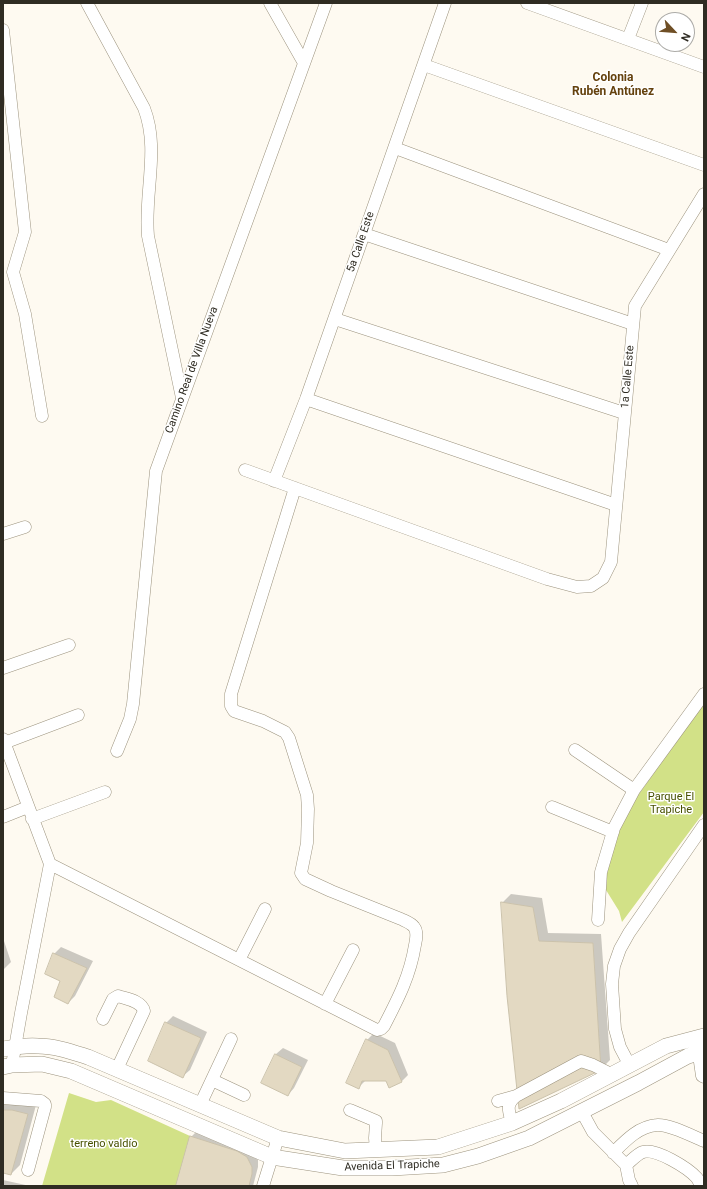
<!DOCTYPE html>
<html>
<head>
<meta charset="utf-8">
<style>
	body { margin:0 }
	#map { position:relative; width:707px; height:1189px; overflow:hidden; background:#fefaf1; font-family:Roboto,sans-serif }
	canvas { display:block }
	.frame { position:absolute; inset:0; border:4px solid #2f2c23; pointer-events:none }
	.north { position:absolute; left:655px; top:12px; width:40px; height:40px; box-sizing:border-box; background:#fff; border:1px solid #acaba7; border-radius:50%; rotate:116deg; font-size:11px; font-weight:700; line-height:16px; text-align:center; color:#2f2c23 }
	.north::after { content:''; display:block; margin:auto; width:14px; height:18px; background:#6f4f25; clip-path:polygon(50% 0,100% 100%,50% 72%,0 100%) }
</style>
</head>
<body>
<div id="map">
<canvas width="707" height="1189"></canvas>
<div class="frame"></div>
<div class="north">N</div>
</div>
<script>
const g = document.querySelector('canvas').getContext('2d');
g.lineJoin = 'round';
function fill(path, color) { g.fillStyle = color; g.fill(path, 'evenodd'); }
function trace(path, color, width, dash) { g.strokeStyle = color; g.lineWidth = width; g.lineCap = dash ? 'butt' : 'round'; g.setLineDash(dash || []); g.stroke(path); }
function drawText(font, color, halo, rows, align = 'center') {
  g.font = font + ' Roboto,sans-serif'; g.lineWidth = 3; g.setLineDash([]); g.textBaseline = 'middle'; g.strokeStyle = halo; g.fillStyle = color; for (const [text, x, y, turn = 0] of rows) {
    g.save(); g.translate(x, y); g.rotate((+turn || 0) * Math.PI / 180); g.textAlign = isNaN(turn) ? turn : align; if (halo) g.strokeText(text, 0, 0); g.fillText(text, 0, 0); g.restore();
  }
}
fill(new Path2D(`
	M 704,703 L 704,812 L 622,922 L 619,911 L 606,890 L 607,873 L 617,834 L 631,805 Z
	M 69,1093 L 96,1102 L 111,1100 L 190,1136 L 176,1186 L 42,1186 Z`), '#d2e187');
fill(new Path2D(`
	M 511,894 L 542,898 L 548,933 L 601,934 L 610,1060 L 601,1069 L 502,903 Z
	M 3,941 L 4,941 L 11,962 L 3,970 Z
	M 61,947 L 93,961 L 75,996 L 68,1003 L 54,954 Z
	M 173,1016 L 207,1032 L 190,1070 L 183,1076 L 166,1023 Z
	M 374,1033 L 395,1043 L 408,1075 L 402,1081 L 387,1079 L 366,1080 L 358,1088 L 367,1040 Z
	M 283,1048 L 308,1060 L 294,1088 L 288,1095 L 262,1082 L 276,1054 Z
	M 3,1101 L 36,1105 L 20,1165 L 11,1174 L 3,1172 Z
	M 198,1130 L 253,1151 L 258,1160 L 258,1167 L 253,1186 L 177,1186 L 191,1137 Z
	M 3,1180 L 30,1186 L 3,1186 Z`), '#0003');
const building = new Path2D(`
	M 501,902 L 533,907 L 539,941 L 593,943 L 601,1070 L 519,1109 L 507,996 Z
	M 53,953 L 87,968 L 68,1004 L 54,997 L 60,981 L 45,974 Z
	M 165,1022 L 201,1038 L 183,1078 L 148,1061 Z
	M 366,1039 L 388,1050 L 402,1082 L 389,1088 L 386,1081 L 362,1081 L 359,1089 L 346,1083 Z
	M 275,1054 L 302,1067 L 288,1096 L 261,1083 Z
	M 3,1110 L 12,1110 L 28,1114 L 11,1175 L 3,1173 Z
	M 190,1136 L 237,1151 L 247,1157 L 252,1167 L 252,1174 L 249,1186 L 176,1186 Z`);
fill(building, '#e3d9c2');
trace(building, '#cbc2ab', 1);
const minor = new Path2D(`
	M 87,3 L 144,108 C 160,149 144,193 148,236 L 182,398
	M 270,3 L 304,63
	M 527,3 L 704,67
	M 3,30 L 25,232 L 13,272 L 25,314 L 42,416
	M 628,39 L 642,3
	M 424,65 L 704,165
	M 395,148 L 669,250
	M 364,234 L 633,324
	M 335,319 L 624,413
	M 306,399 L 616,505
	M 245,470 L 547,579 L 577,587 L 591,586 L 603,578 L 611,562 L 635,306 L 704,194
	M 274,481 L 306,399 L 445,3
	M 3,534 L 25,527
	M 3,668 L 69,645
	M 3,739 L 50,864 L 21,1013 L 12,1065
	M 4,743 L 78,715
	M 575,750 L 634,790
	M 117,751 L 130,719 L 133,704 L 156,471 L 326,3
	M 552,807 L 613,832
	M 3,817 L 28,807
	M 32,819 L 105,792
	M 50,864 L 377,1030 L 381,1029 L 384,1026 C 398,999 410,976 415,945 C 416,940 418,932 414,927 C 411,923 405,921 401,919 L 331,891 L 305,879 L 301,873 L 307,843 L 308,809 L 307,795 L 289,738 L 285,732 L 263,721 L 234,711 L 231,706 L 231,694 L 295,488
	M 598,920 L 601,872 L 614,828 L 634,790 L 704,694
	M 239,960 L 265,909
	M 325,1004 L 353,950
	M 103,1019 L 113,999 L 118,996 C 127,999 142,1001 144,1011 L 117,1069
	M 700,1062 L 702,1076 L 704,1077
	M 630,1066 L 620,1047 L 615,1029 L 612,984 L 614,966 L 620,949 L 629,933 L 704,825
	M 212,1080 L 244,1095
	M 3,1098 L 41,1101 L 45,1104 L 45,1107 L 28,1170
	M 498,1101 L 516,1096
	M 200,1105 L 231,1039
	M 350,1110 L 376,1121 L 376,1123 L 375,1138 L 376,1150
	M 582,1112 L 593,1132 L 626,1165 L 629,1180 L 632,1186
	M 512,1123 C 509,1111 505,1105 516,1096 L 581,1061 L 593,1065 L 613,1075
	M 613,1153 C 625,1141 639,1126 657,1125 C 669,1124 692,1136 704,1141
	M 626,1165 C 631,1161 637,1154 643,1152 C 656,1148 688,1168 697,1178 C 698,1180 700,1183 701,1186
	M 263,1186 L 272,1157 L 278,1138`);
const major = new Path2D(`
	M 3,1049 C 14,1047 26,1045 38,1046 C 55,1046 72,1052 88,1057 L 278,1138 L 345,1151 L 438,1147 L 512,1123 L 561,1101 L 666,1046 L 704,1036
	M 3,1067 L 12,1065 L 42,1064 L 71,1071 L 272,1157 L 343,1168 L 392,1168 L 443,1165 L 478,1156 L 529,1138 L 638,1083 L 688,1056 L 704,1051`);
trace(minor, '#9c937e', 13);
trace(major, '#9c937e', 16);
trace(minor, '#fff', 12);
trace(major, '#fff', 15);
drawText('11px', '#2f2c23', '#fff', [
	["5a Calle Este",361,242,-71],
	["Camino Real de Villa Nueva",192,370,-70],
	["1a Calle Este",628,377,-85],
	["Avenida El Trapiche",392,1166,-2]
]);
drawText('11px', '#485100', '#fff', [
	["Parque El",671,797],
	["Trapiche",671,810],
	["terreno valdío",104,1144]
]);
drawText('bold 12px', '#65420e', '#fff', [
	["Colonia",613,78],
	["Rubén Antúnez",613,92]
]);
</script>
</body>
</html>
